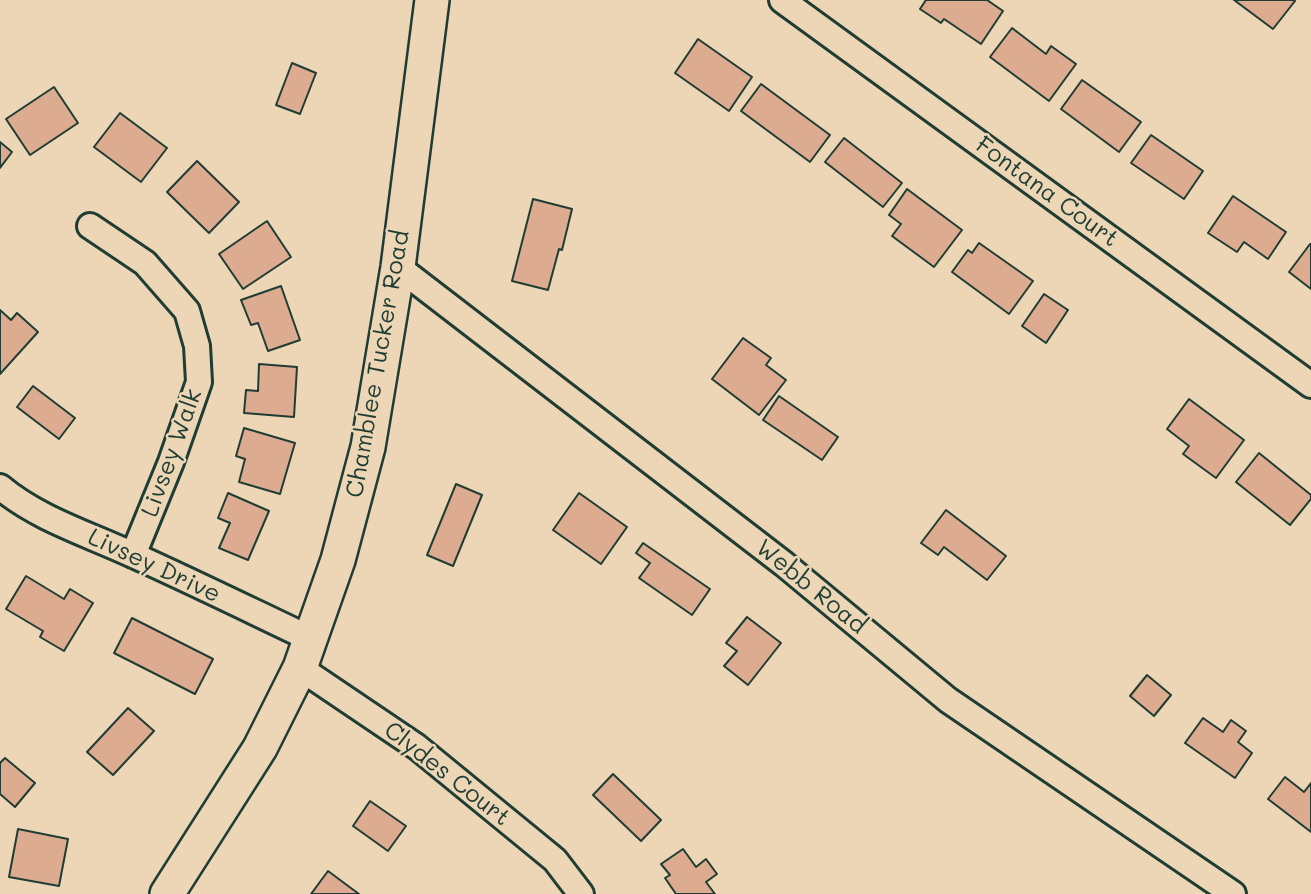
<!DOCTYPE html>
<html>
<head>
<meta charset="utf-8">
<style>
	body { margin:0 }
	canvas { display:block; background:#ecd6b5 }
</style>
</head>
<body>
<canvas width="1311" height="894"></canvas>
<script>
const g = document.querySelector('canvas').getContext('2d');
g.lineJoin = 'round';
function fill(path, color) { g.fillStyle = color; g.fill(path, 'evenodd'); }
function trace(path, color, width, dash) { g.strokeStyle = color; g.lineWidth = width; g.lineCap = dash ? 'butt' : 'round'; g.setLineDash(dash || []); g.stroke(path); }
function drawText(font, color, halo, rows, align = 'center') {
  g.font = font + ' Mali,sans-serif'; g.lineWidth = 5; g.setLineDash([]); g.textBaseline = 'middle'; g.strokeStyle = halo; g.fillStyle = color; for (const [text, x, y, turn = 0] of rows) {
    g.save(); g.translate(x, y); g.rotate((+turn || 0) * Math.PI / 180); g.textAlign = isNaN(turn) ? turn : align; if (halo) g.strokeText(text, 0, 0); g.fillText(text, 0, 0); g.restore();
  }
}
const building = new Path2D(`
	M 926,0 L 987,0 L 1003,11 L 981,44 L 944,19 L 941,23 L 920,9 Z
	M 1234,0 L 1293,0 L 1295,1 L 1273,29 Z
	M 1012,28 L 1046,54 L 1051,46 L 1076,64 L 1049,101 L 990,57 Z
	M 698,39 L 752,77 L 729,111 L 675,73 Z
	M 292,63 L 316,73 L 300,114 L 276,105 Z
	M 1082,80 L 1141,122 L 1119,152 L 1061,109 Z
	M 761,84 L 830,135 L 810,162 L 741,111 Z
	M 54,87 L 78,123 L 30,155 L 6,119 Z
	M 120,113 L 167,148 L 141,182 L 94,147 Z
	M 1151,135 L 1203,171 L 1184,199 L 1131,163 Z
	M 844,138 L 902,183 L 883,207 L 825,162 Z
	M 0,142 L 12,152 L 0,168 Z
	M 197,161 L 239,202 L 209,233 L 167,192 Z
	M 907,189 L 962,230 L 934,267 L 892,236 L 901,224 L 889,215 Z
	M 1233,196 L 1286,232 L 1268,259 L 1244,242 L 1237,252 L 1208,233 Z
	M 533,199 L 572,209 L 562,250 L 559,249 L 548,290 L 512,281 Z
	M 267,221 L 291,257 L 243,289 L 219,254 Z
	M 979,243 L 1033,281 L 1009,314 L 952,272 L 968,250 L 972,253 Z
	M 1310,244 L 1311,244 L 1311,289 L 1289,272 Z
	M 281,286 L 300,340 L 268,351 L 258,323 L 251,325 L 241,300 Z
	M 1044,294 L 1068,310 L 1046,343 L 1022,326 Z
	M 0,310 L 11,320 L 17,313 L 38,332 L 0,374 Z
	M 743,338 L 771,358 L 766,365 L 786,380 L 759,415 L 712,379 Z
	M 259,364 L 297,367 L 294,417 L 244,413 L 246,390 L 258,391 Z
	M 33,386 L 75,418 L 59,439 L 17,407 Z
	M 779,396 L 838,437 L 822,460 L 763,420 Z
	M 1189,399 L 1244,440 L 1216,478 L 1183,454 L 1189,446 L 1167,429 Z
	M 244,428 L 295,443 L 280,494 L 239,482 L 245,459 L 236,456 Z
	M 1259,453 L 1311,495 L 1311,499 L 1290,525 L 1236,482 Z
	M 456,484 L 482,495 L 453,566 L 427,555 Z
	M 228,493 L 269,511 L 248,560 L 219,548 L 230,523 L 218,518 Z
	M 579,493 L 627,527 L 601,564 L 553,530 Z
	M 946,510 L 1006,556 L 987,580 L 944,547 L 938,555 L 921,543 Z
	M 643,543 L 710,589 L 692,615 L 639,578 L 650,563 L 636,553 Z
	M 26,576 L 64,599 L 70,589 L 93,603 L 64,651 L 40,637 L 43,631 L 6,609 Z
	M 747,617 L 781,643 L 748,685 L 724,666 L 737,651 L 726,643 Z
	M 132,618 L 213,659 L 195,694 L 114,653 Z
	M 1147,675 L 1171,695 L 1154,716 L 1130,696 Z
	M 128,708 L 154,731 L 113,775 L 87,752 Z
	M 1203,718 L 1223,732 L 1231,720 L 1246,731 L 1238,742 L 1252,753 L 1235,778 L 1185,743 Z
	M 5,758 L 35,783 L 15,807 L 0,794 L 0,763 Z
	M 613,774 L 661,820 L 641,841 L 593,795 Z
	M 1285,777 L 1304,792 L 1311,783 L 1311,832 L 1268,799 Z
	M 370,801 L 406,826 L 388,851 L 353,826 Z
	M 18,829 L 68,839 L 59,886 L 9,877 Z
	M 683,849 L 696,867 L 706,859 L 717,874 L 706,882 L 715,894 L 676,894 L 665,878 L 670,875 L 661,864 Z
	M 328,871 L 359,894 L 311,894 Z`);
fill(building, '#ddab8f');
trace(building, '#1f3d34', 2);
const minor = new Path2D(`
	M 782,0 L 1311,385
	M 90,226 L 145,263 L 187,311 L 197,346 L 199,382 L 171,462 L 133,555
	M 398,267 L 784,564 L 948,700 L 1233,894
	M 0,487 C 38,519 88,534 133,555 C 193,582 252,611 311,639
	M 300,668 L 417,747 L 555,860 L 581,894`);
const secondary = new Path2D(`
	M 167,894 L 260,748 L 300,668 L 338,560 L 368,447 L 398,267 L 432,0`);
trace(minor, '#1f3d34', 30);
trace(secondary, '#1f3d34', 38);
trace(minor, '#ecd6b5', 24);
trace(secondary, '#ecd6b5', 33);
drawText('24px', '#1f3d34', '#ecd6b5', [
	["Fontana Court",1047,192,36],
	["Chamblee Tucker Road",378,364,-80],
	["Livsey Walk",172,453,-70],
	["Livsey Drive",154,566,25],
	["Webb Road",811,587,39],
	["Clydes Court",447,774,38]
]);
</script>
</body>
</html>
